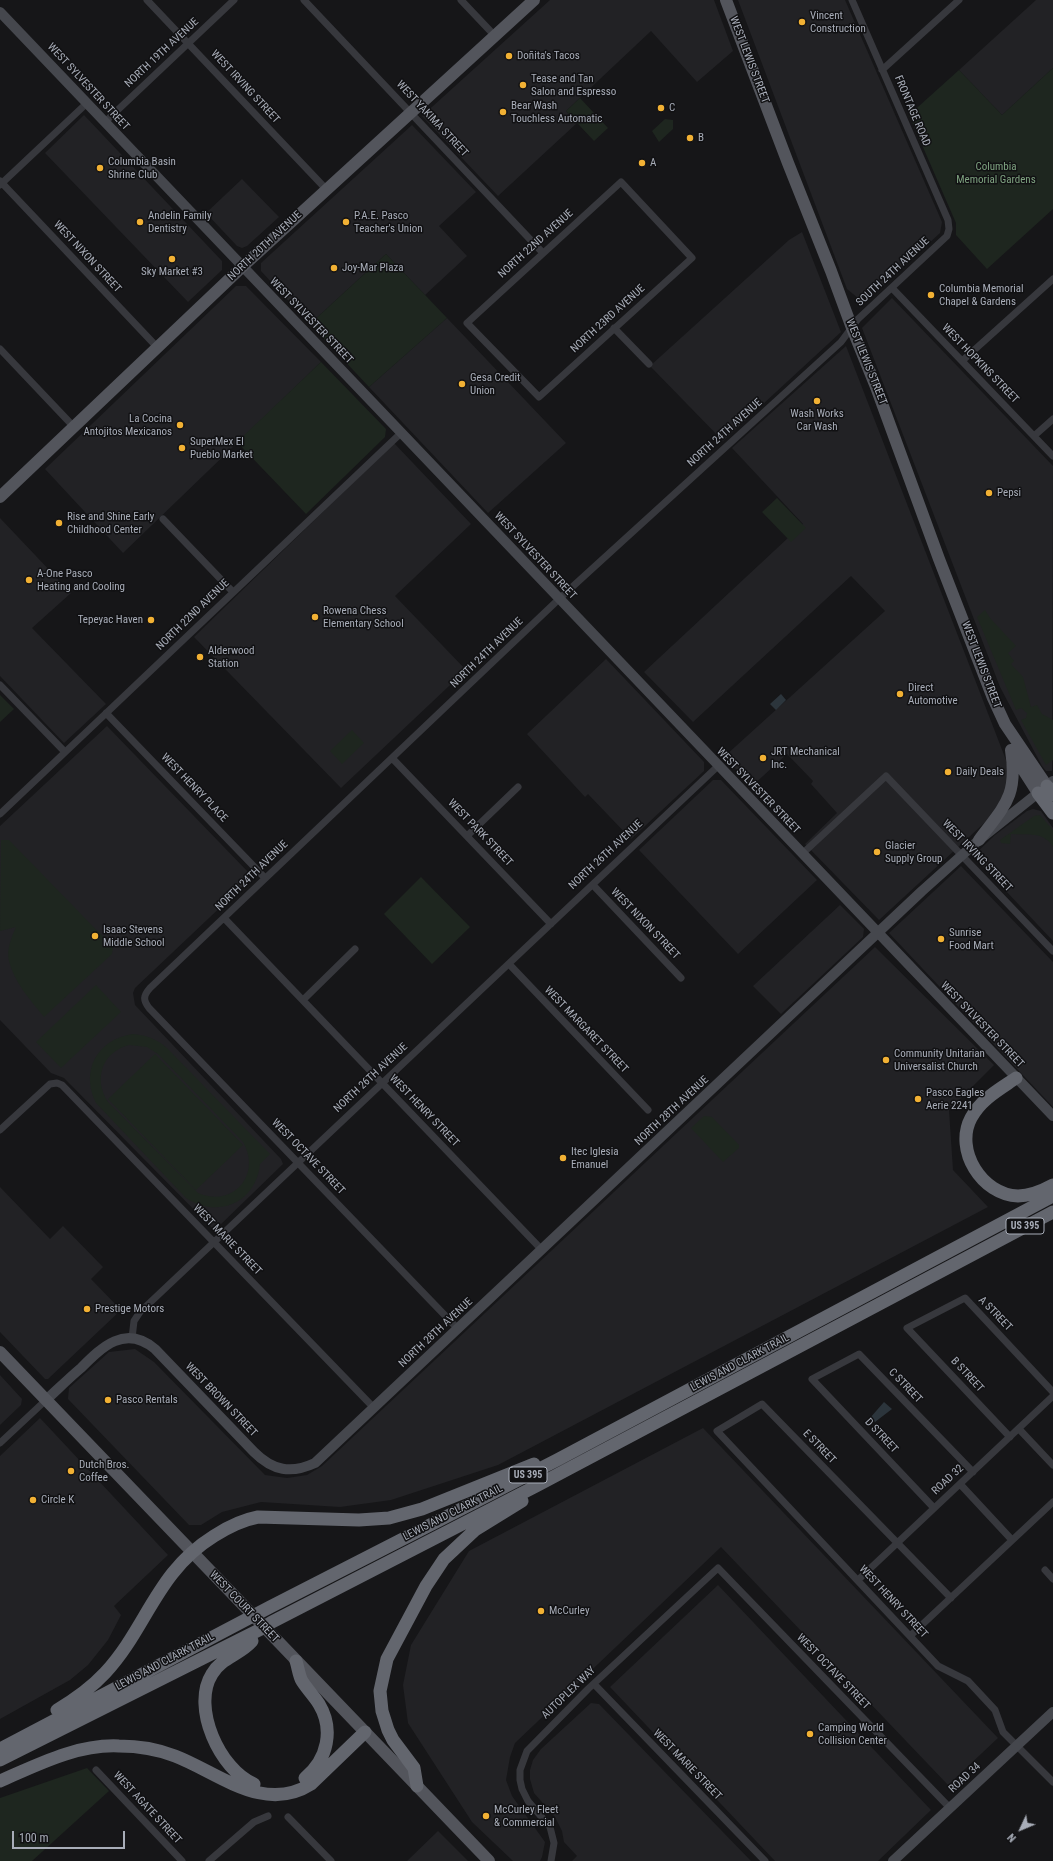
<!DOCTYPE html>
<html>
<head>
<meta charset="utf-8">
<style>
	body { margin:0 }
	#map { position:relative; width:1053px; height:1861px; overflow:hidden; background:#161618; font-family:"Roboto Condensed",sans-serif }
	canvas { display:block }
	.north { position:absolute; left:1001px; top:1809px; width:40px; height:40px; -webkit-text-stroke:3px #111113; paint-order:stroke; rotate:226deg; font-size:11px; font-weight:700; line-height:16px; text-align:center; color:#a8adb8 }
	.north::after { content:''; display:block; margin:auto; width:14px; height:18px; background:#a8adb8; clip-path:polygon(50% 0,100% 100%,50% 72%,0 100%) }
	.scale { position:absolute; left:12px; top:1831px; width:113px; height:18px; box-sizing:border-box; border:2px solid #a8adb8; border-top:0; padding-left:5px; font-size:12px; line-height:14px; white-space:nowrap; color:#a8adb8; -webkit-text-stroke:3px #111113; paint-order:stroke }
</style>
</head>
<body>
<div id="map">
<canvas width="1053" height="1861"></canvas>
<div class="north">N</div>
<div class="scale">100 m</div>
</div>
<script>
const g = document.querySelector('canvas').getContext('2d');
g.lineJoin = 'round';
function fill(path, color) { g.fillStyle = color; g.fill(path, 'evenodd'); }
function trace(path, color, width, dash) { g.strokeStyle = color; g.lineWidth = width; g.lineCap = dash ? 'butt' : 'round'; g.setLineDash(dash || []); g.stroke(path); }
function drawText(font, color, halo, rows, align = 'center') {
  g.font = font + ' "Roboto Condensed",sans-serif'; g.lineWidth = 3; g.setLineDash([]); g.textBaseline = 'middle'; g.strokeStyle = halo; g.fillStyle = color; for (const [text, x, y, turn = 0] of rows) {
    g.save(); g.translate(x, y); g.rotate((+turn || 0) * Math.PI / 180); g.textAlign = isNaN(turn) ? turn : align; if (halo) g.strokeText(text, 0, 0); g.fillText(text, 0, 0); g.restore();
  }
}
fill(new Path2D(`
	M 550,0 L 714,0 L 733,51 L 697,82 L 651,31 L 566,111 L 577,123 L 498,196 L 422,116 Z
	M 738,0 L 845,0 L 942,222 L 940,233 L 872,296 L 858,298 L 847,289 Z
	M 1036,0 L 1053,0 L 1053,68 L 1002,115 L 959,70 Z
	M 84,115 L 222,261 L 222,270 L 188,302 L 45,153 Z
	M 412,125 L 476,192 L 439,226 L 467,256 L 425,295 L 386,254 L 310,324 L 261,271 L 261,263 Z
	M 242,179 L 279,217 L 247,246 L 242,248 L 237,246 L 206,213 Z
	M 802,232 L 841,332 L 723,441 L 650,366 L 789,240 Z
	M 236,286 L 246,286 L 321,362 L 123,553 L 45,469 Z
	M 892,298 L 1053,466 L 1052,771 L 1046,771 L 1042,766 L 1000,687 L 862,328 Z
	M 447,318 L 566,443 L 488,513 L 369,387 Z
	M 846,346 L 1006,760 L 1011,787 L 994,814 L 879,920 L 805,844 L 837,813 L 811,784 L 813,781 L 787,754 L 751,787 L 725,756 L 885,611 L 851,576 L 693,722 L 644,672 L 803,524 L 732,448 Z
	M 394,443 L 471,524 L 395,596 L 466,670 L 341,788 L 194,637 Z
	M 0,518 L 71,593 L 32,628 L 106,704 L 64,743 L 0,676 Z
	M 606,659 L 704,762 L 704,771 L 631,839 L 588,794 L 585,797 L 527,734 Z
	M 107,726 L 249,873 L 246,883 L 135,988 L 133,993 L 135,1005 L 281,1159 L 283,1164 L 218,1227 L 212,1228 L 64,1078 L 51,1073 L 0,1020 L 0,826 Z
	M 713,780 L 721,780 L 817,880 L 738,954 L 639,850 Z
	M 1033,809 L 1041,811 L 1053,828 L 1053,941 L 973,856 L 995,835 L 1027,811 Z
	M 961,866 L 1053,962 L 1053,1107 L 889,933 Z
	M 840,905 L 864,929 L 863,937 L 781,1014 L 753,986 Z
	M 875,947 L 994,1065 L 949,1110 L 953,1170 L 988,1207 L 498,1465 L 391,1500 L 340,1507 L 261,1502 L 222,1512 L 201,1525 L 189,1525 L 68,1399 L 69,1388 L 109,1352 L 135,1349 L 154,1362 L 265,1475 L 287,1478 L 307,1475 L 322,1466 L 338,1451 Z
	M 0,1187 L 50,1239 L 63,1226 L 103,1267 L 91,1279 L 121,1310 L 48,1379 L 45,1379 L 0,1332 Z
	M 0,1375 L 22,1399 L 21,1405 L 0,1425 Z
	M 40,1418 L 168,1555 L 114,1606 L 121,1615 L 108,1640 L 88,1665 L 70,1680 L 0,1719 L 0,1456 Z
	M 703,1428 L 998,1738 L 948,1785 L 721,1547 L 515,1743 L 510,1757 L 506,1780 L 512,1796 L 545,1842 L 542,1857 L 540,1861 L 513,1861 L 472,1822 L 408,1723 L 403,1685 L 411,1645 L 469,1551 Z
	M 718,1585 L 931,1810 L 878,1861 L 775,1861 L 610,1687 Z
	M 591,1703 L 599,1704 L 751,1861 L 572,1861 L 577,1856 L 564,1842 L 562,1831 L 555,1817 L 534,1793 L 530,1779 L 530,1770 L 533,1760 L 541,1749 Z
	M 438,1831 L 468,1861 L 407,1861 Z`), '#222225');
fill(new Path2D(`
	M 1053,68 L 1053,209 L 987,269 L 956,235 L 956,223 L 909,115 L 959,70 L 1002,115 Z
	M 580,98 L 608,128 L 594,141 L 566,111 Z
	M 665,119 L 673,120 L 673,129 L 659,142 L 652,131 Z
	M 386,254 L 447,318 L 369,387 L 310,324 Z
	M 321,362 L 386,429 L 385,437 L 306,514 L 237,442 Z
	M 777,498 L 806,528 L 791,542 L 762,512 Z
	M 985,610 L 990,618 L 1016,646 L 1008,653 L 1014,661 L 1011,664 L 1023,677 L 1031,707 L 1037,705 L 1042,714 L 1053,720 L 1053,760 L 1046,765 L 1021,720 L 1026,718 L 1027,713 L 1021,708 L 1016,710 L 977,617 Z
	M 0,695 L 14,709 L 0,722 Z
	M 352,730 L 364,743 L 342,764 L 330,751 Z
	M 1040,815 L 1053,830 L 1053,847 C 1044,831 1027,835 1011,834 L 1010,844 L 1001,843 L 1000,840 L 1034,816 Z
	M 1,840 L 9,840 L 113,947 L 112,954 L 44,1017 C 31,1001 14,982 9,961 C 6,950 12,936 16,927 L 0,931 Z
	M 421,877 L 470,927 L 432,964 L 384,914 Z
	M 96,985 L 121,1012 L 61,1068 L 36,1042 Z
	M 132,1034 C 146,1035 157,1039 167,1048 L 270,1154 L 260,1164 C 256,1203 218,1219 186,1198 L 96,1103 C 80,1071 97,1040 132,1034 ZM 129,1045 L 147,1047 L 158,1054 L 243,1142 C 262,1175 233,1208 198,1193 L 108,1102 C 93,1079 102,1052 129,1045 Z
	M 155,1054 L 243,1145 L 196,1190 L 108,1099 Z
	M 704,1116 L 712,1117 L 739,1145 L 739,1148 L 723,1162 L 691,1128 Z
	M 87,1768 L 109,1791 L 32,1861 L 0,1861 L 0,1798 Z`), '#1e261f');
fill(new Path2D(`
	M 781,694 L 786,700 L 776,710 L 770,704 Z
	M 884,1402 L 892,1409 L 875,1422 L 870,1418 Z`), '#2c353c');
trace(new Path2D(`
	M 147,0 L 326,189
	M 304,0 L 543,253
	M 461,0 L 495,36
	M 882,70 L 959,0
	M 105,122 L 234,0
	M 0,181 L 157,347
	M 621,182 L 692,258 L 539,397 L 467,323 Z
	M 0,185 L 87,103
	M 892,288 L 1053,456
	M 614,328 L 649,364
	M 0,349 L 74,427
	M 962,361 L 1053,279
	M 1034,436 L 1053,419
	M 163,519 L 233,592
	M 0,685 L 65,752
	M 106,713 L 265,878
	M 392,758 L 551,924
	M 0,814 L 401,433
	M 467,836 L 518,787
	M 802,854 L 886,776 L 1053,951
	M 593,885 L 681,978
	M 224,918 L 542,1250
	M 509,964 L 648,1110
	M 303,1000 L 355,949
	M 0,1130 L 50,1084 L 57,1083 L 62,1085 L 374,1408
	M 458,1329 L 149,1008 C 143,1000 143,996 150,988 L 559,599 L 841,342 L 858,319 L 947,236 L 949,229 L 948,220 L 852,0
	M 132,1338 L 134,1321 L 140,1312 L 718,766
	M 1019,1429 L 1053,1465
	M 1010,1437 L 907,1328 L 965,1298 L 1053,1392
	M 0,1443 L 46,1400
	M 960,1484 L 1012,1540
	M 934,1508 L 812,1379 L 859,1354 L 973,1472
	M 1045,1570 L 1053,1579
	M 858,1580 L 1053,1396
	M 951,1598 L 762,1404 L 717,1431 L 938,1666 L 968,1681 L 995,1710 L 1003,1732 L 1053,1782
	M 910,1636 L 1053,1502
	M 594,1684 L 765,1861
	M 96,1770 L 182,1861
	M 288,1817 L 331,1861
	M 209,1861 L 254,1822 L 268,1816
	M 551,1861 L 554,1843 L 550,1827 L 528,1801 L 522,1789 L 520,1780 L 520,1770 L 527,1751 L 588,1689 L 718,1568 L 950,1808`), '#37383d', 7);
trace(new Path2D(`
	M 0,12 L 1053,1116
	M 46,1400 C 58,1389 69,1378 81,1368 C 102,1347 125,1324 155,1349 L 254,1452 C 273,1471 291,1474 315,1463 L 922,891 L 979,840 L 1053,781
	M 893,1861 L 1053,1712`), '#45474d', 10);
trace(new Path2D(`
	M 726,0 L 788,163 L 831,271 L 852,328 L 876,387 L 939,559 L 993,698 L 1005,724 L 1047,786
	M 0,497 L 242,267 L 534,0
	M 1013,754 L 1038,793
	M 979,840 C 1005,805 1018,796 1011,750
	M 0,1352 L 489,1861`), '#53555c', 12);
trace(new Path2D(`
	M 1047,786 L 1053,795
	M 1038,793 L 1053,813
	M 1016,1078 C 1000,1089 981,1099 971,1118 C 954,1150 982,1195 1018,1196 C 1031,1196 1042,1191 1053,1185
	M 252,1641 C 240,1655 222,1657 212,1674 C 191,1707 220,1770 254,1784
	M 296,1661 C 298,1667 299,1676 302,1681 C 307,1689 314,1696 319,1704 C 334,1729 328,1759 305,1778
	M 57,1710 C 74,1700 91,1688 105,1673 C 147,1628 156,1572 214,1536 C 228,1527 242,1520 258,1517 L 359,1520 L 389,1518 L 422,1509 L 534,1464
	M 0,1749 L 270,1607 L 557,1460 L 1053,1196
	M 0,1760 L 259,1630 L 272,1622 L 538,1485 L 1053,1212
	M 0,1781 C 37,1765 77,1744 119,1746 C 138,1746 157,1749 175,1756 C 219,1773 264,1814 311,1784 L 365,1732
	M 417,1786 L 414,1768 L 393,1740 L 388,1730 L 382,1711 L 380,1691 L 387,1659 L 426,1586 L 444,1559 L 475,1530 L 522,1501`), '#63666e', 13);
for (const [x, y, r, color] of [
	[802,22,4,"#f2b134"],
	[509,56,4,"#f2b134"],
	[523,85,4,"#f2b134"],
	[661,108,4,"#f2b134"],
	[503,112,4,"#f2b134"],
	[690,138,4,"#f2b134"],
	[642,163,4,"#f2b134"],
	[100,168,4,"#f2b134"],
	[140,222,4,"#f2b134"],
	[346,222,4,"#f2b134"],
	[172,259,4,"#f2b134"],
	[334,268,4,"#f2b134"],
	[931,295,4,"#f2b134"],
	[462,384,4,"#f2b134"],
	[817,401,4,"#f2b134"],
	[180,425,4,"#f2b134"],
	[182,448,4,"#f2b134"],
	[989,493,4,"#f2b134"],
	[59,523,4,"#f2b134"],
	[29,580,4,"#f2b134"],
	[315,617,4,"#f2b134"],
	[151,620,4,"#f2b134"],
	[200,657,4,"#f2b134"],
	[900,694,4,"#f2b134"],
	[763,758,4,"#f2b134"],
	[948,772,4,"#f2b134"],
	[877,852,4,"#f2b134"],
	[95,936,4,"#f2b134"],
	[941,939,4,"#f2b134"],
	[886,1060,4,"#f2b134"],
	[918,1099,4,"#f2b134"],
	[563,1158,4,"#f2b134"],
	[87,1309,4,"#f2b134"],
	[108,1400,4,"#f2b134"],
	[71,1471,4,"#f2b134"],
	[33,1500,4,"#f2b134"],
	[541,1611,4,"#f2b134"],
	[810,1734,4,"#f2b134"],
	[486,1816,4,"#f2b134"]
]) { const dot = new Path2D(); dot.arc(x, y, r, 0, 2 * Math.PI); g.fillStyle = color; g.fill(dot); trace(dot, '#111113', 1.5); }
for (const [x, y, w] of [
	[1025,1226,38],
	[528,1475,38]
]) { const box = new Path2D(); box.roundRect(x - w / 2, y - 8, w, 16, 3); g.fillStyle = '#111113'; g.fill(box); trace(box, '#a8adb8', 1); }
drawText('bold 10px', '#a8adb8', null, [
	["US 395",1025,1226],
	["US 395",528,1475]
]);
drawText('11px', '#a8adb8', '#111113', [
	["Vincent",810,16],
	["Construction",810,29],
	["Doñita's Tacos",517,56],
	["Tease and Tan",531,79],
	["Salon and Espresso",531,92],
	["Bear Wash",511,106],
	["Touchless Automatic",511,119],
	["C",669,108],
	["B",698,138],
	["Columbia Basin",108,162],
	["Shrine Club",108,175],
	["A",650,163],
	["Andelin Family",148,216],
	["Dentistry",148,229],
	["P.A.E. Pasco",354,216],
	["Teacher's Union",354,229],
	["Joy-Mar Plaza",342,268],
	["Sky Market #3",172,272,"center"],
	["Columbia Memorial",939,289],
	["Chapel & Gardens",939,302],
	["Gesa Credit",470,378],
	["Union",470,391],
	["Wash Works",817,414,"center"],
	["Car Wash",817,427,"center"],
	["La Cocina",172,419,"right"],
	["Antojitos Mexicanos",172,432,"right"],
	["SuperMex El",190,442],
	["Pueblo Market",190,455],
	["Pepsi",997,493],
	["Rise and Shine Early",67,517],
	["Childhood Center",67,530],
	["A-One Pasco",37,574],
	["Heating and Cooling",37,587],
	["Rowena Chess",323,611],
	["Elementary School",323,624],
	["Tepeyac Haven",143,620,"right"],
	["Alderwood",208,651],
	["Station",208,664],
	["Direct",908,688],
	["Automotive",908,701],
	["JRT Mechanical",771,752],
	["Inc.",771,765],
	["Daily Deals",956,772],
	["Glacier",885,846],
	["Supply Group",885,859],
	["Isaac Stevens",103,930],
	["Middle School",103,943],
	["Sunrise",949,933],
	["Food Mart",949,946],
	["Community Unitarian",894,1054],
	["Universalist Church",894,1067],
	["Pasco Eagles",926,1093],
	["Aerie 2241",926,1106],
	["Itec Iglesia",571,1152],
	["Emanuel",571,1165],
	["Prestige Motors",95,1309],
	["Pasco Rentals",116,1400],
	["Dutch Bros.",79,1465],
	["Coffee",79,1478],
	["Circle K",41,1500],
	["McCurley",549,1611],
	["Camping World",818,1728],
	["Collision Center",818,1741],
	["McCurley Fleet",494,1810],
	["& Commercial",494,1823]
], 'left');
drawText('11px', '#a8adb8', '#111113', [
	["NORTH 19TH AVENUE",162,53,-43],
	["WEST LEWIS STREET",749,60,69],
	["WEST SYLVESTER STREET",88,87,47],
	["WEST IRVING STREET",245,87,47],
	["FRONTAGE ROAD",912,111,67],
	["WEST YAKIMA STREET",432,119,47],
	["NORTH 22ND AVENUE",536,244,-42],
	["NORTH 20TH AVENUE",265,246,-43],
	["WEST NIXON STREET",87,257,47],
	["SOUTH 24TH AVENUE",893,272,-43],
	["NORTH 23RD AVENUE",608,319,-42],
	["WEST SYLVESTER STREET",311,321,46],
	["WEST LEWIS STREET",866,362,68],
	["WEST HOPKINS STREET",980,364,46],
	["NORTH 24TH AVENUE",725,433,-42],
	["WEST SYLVESTER STREET",535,556,47],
	["NORTH 22ND AVENUE",193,615,-44],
	["NORTH 24TH AVENUE",487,653,-44],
	["WEST LEWIS STREET",981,665,69],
	["WEST HENRY PLACE",194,788,46],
	["WEST SYLVESTER STREET",758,791,46],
	["WEST PARK STREET",480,833,46],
	["NORTH 26TH AVENUE",606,855,-43],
	["WEST IRVING STREET",977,856,46],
	["NORTH 24TH AVENUE",252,876,-44],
	["WEST NIXON STREET",645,924,46],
	["WEST SYLVESTER STREET",982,1025,46],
	["WEST MARGARET STREET",586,1030,46],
	["NORTH 26TH AVENUE",371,1078,-43],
	["WEST HENRY STREET",424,1111,46],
	["NORTH 28TH AVENUE",672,1111,-43],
	["WEST OCTAVE STREET",308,1157,46],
	["WEST MARIE STREET",227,1240,46],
	["A STREET",995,1314,46],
	["NORTH 28TH AVENUE",436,1333,-43],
	["LEWIS AND CLARK TRAIL",740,1363,-28],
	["B STREET",967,1375,47],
	["C STREET",905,1386,46],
	["WEST BROWN STREET",221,1400,46],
	["D STREET",881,1436,47],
	["E STREET",819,1447,46],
	["ROAD 32",948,1480,-43],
	["LEWIS AND CLARK TRAIL",453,1513,-27],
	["WEST HENRY STREET",893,1602,47],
	["WEST COURT STREET",244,1607,46],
	["LEWIS AND CLARK TRAIL",165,1662,-28],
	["WEST OCTAVE STREET",833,1672,46],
	["AUTOPLEX WAY",569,1693,-44],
	["WEST MARIE STREET",687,1765,46],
	["ROAD 34",965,1778,-43],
	["WEST AGATE STREET",147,1808,47]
]);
drawText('11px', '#7fa381', '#111113', [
	["Columbia",996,167],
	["Memorial Gardens",996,180]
]);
</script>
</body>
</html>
